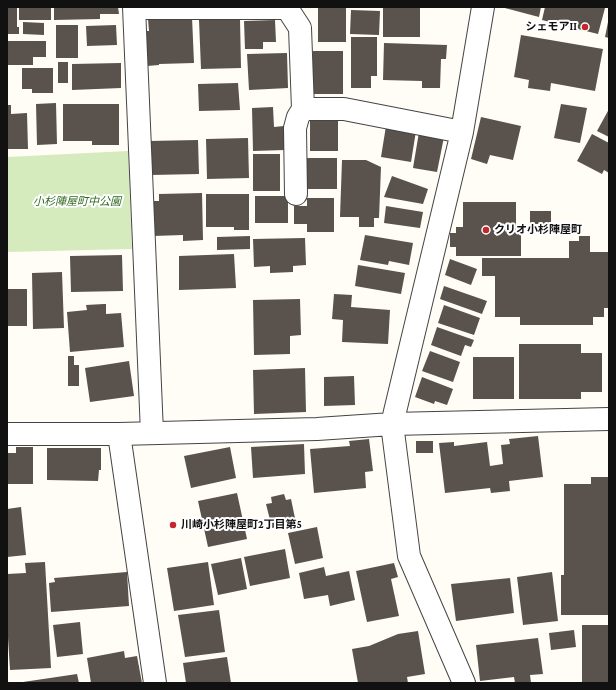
<!DOCTYPE html>
<html>
<head>
<meta charset="utf-8">
<style>
	body { margin:0 }
	#map { position:relative; width:616px; height:690px; overflow:hidden; background:#fffdf5; font-family:"Crimson Pro",serif }
	canvas { display:block }
	.frame { position:absolute; inset:0; border:8px solid #111; pointer-events:none }
</style>
</head>
<body>
<div id="map">
<canvas width="616" height="690"></canvas>
<div class="frame"></div>
</div>
<script>
const g = document.querySelector('canvas').getContext('2d');
g.lineJoin = 'round';
function fill(path, color) { g.fillStyle = color; g.fill(path, 'evenodd'); }
function trace(path, color, width, dash) { g.strokeStyle = color; g.lineWidth = width; g.lineCap = dash ? 'butt' : 'round'; g.setLineDash(dash || []); g.stroke(path); }
function drawText(font, color, halo, rows, align = 'center') {
  g.font = font + ' "Crimson Pro","Noto Sans JP",serif'; g.lineWidth = 4; g.setLineDash([]); g.textBaseline = 'middle'; g.strokeStyle = halo; g.fillStyle = color; for (const [text, x, y, turn = 0] of rows) {
    g.save(); g.translate(x, y); g.rotate((+turn || 0) * Math.PI / 180); g.textAlign = isNaN(turn) ? turn : align; if (halo) g.strokeText(text, 0, 0); g.fillText(text, 0, 0); g.restore();
  }
}
fill(new Path2D(`
	M 128,151 L 132,249 L 7,252 L 7,157 Z`), '#d5ebbd');
fill(new Path2D(`
	M 7,7 L 17,7 L 17,27 L 19,27 L 19,34 L 7,34 Z
	M 19,7 L 51,7 L 51,20 L 19,20 Z
	M 54,7 L 118,7 L 119,14 L 100,14 L 100,19 L 54,20 Z
	M 318,7 L 346,7 L 346,42 L 318,42 Z
	M 501,7 L 541,7 L 539,17 Z
	M 545,7 L 601,7 L 605,8 L 598,34 L 542,20 Z
	M 383,8 L 420,8 L 420,37 L 383,37 Z
	M 351,10 L 380,11 L 379,35 L 350,34 Z
	M 192,17 L 194,63 L 159,64 L 159,65 L 147,66 L 146,31 L 149,31 L 148,19 Z
	M 240,19 L 241,68 L 201,69 L 199,20 Z
	M 275,20 L 276,42 L 263,42 L 263,49 L 245,49 L 244,21 Z
	M 23,22 L 44,23 L 44,35 L 23,34 Z
	M 608,22 L 609,22 L 609,38 L 605,37 Z
	M 56,25 L 78,25 L 78,58 L 56,58 Z
	M 116,25 L 117,45 L 87,46 L 86,26 Z
	M 521,35 L 603,49 L 595,91 L 551,83 L 550,91 L 528,88 L 529,80 L 514,77 Z
	M 351,37 L 377,37 L 377,76 L 371,76 L 371,88 L 351,88 Z
	M 7,41 L 46,41 L 46,57 L 33,57 L 33,65 L 7,65 Z
	M 384,43 L 447,45 L 446,59 L 441,59 L 440,88 L 422,88 L 422,81 L 383,80 Z
	M 313,51 L 343,51 L 343,94 L 313,94 Z
	M 287,53 L 288,88 L 249,90 L 247,54 Z
	M 58,62 L 68,62 L 68,83 L 58,83 Z
	M 121,63 L 121,88 L 72,90 L 72,64 Z
	M 22,68 L 53,68 L 53,93 L 32,93 L 32,89 L 22,89 Z
	M 238,83 L 240,110 L 199,111 L 198,84 Z
	M 56,103 L 57,144 L 37,145 L 36,104 Z
	M 63,104 L 119,104 L 119,145 L 92,145 L 92,141 L 63,141 Z
	M 561,104 L 587,108 L 580,143 L 554,138 Z
	M 7,105 L 11,105 L 11,114 L 27,113 L 28,149 L 7,149 Z
	M 273,107 L 274,127 L 284,126 L 285,150 L 253,151 L 252,108 Z
	M 609,109 L 609,137 L 597,131 Z
	M 481,117 L 521,126 L 513,160 L 490,155 L 487,164 L 471,159 Z
	M 310,119 L 338,119 L 338,151 L 310,151 Z
	M 386,126 L 416,131 L 411,162 L 381,157 Z
	M 419,132 L 444,137 L 437,172 L 413,168 Z
	M 592,134 L 609,143 L 609,173 L 604,170 L 602,174 L 577,161 Z
	M 248,138 L 249,178 L 207,179 L 206,139 Z
	M 198,140 L 199,174 L 151,175 L 149,141 Z
	M 253,154 L 280,154 L 280,191 L 253,191 Z
	M 305,158 L 337,158 L 337,189 L 305,189 Z
	M 342,160 L 366,160 L 381,167 L 379,218 L 374,218 L 374,227 L 359,227 L 359,217 L 340,217 Z
	M 392,176 L 428,189 L 423,204 L 384,197 Z
	M 202,193 L 203,240 L 183,241 L 183,235 L 153,236 L 152,201 L 159,201 L 159,194 Z
	M 206,194 L 249,194 L 249,230 L 234,230 L 234,227 L 206,227 Z
	M 255,196 L 288,196 L 288,223 L 255,223 Z
	M 307,198 L 334,198 L 334,232 L 307,232 L 307,224 L 294,224 L 294,206 L 307,206 Z
	M 463,202 L 516,202 L 516,233 L 521,233 L 521,256 L 456,256 L 456,247 L 450,247 L 450,233 L 456,233 L 456,227 L 463,227 Z
	M 386,206 L 423,212 L 420,228 L 384,223 Z
	M 530,211 L 551,211 L 551,224 L 530,224 Z
	M 365,235 L 413,243 L 409,265 L 389,261 L 388,265 L 360,260 Z
	M 250,236 L 250,249 L 217,250 L 217,237 Z
	M 579,236 L 590,236 L 590,252 L 609,252 L 609,308 L 604,308 L 604,317 L 593,317 L 593,325 L 520,325 L 520,317 L 495,317 L 495,276 L 482,276 L 482,258 L 569,258 L 569,241 L 579,241 Z
	M 305,238 L 306,265 L 293,266 L 293,272 L 270,273 L 270,266 L 254,267 L 253,239 Z
	M 234,254 L 236,288 L 179,290 L 179,256 Z
	M 122,255 L 123,291 L 71,292 L 70,256 Z
	M 450,259 L 477,269 L 471,285 L 445,275 Z
	M 358,265 L 405,273 L 401,294 L 355,286 Z
	M 62,272 L 64,328 L 33,329 L 32,273 Z
	M 444,286 L 487,301 L 482,314 L 440,299 Z
	M 7,289 L 27,289 L 27,326 L 7,326 Z
	M 334,294 L 352,295 L 351,307 L 390,310 L 388,344 L 342,342 L 343,320 L 332,319 Z
	M 300,299 L 301,335 L 290,336 L 290,354 L 254,355 L 253,300 Z
	M 104,304 L 106,304 L 106,314 L 121,313 L 124,347 L 70,352 L 67,312 L 87,310 L 86,305 Z
	M 444,305 L 480,318 L 474,335 L 438,323 Z
	M 437,327 L 474,340 L 471,347 L 465,345 L 461,356 L 431,345 Z
	M 519,344 L 581,344 L 581,353 L 602,353 L 602,392 L 581,392 L 581,399 L 519,399 Z
	M 430,351 L 460,362 L 453,382 L 422,371 Z
	M 68,356 L 74,356 L 74,365 L 79,365 L 79,386 L 68,386 Z
	M 473,357 L 514,357 L 514,399 L 473,399 Z
	M 129,361 L 134,396 L 90,402 L 85,368 Z
	M 305,368 L 306,412 L 254,414 L 253,370 Z
	M 354,376 L 355,405 L 324,406 L 324,377 Z
	M 422,377 L 453,389 L 447,405 L 435,401 L 434,404 L 415,397 Z
	M 538,436 L 543,477 L 509,481 L 510,491 L 491,493 L 490,488 L 445,493 L 439,443 L 454,442 L 454,446 L 487,442 L 490,466 L 503,464 L 501,445 L 510,444 L 509,439 Z
	M 369,439 L 373,471 L 365,472 L 366,488 L 314,493 L 310,449 L 350,446 L 349,441 Z
	M 416,441 L 433,441 L 433,453 L 416,453 Z
	M 304,444 L 305,474 L 253,478 L 251,447 Z
	M 16,447 L 33,447 L 33,484 L 7,484 L 7,453 L 16,453 Z
	M 230,447 L 236,478 L 191,488 L 184,456 Z
	M 47,448 L 101,448 L 101,470 L 99,470 L 98,481 L 47,480 Z
	M 591,477 L 609,477 L 609,615 L 561,615 L 561,575 L 564,575 L 564,484 L 591,484 Z
	M 237,493 L 247,539 L 208,547 L 198,501 Z
	M 284,494 L 286,500 L 291,499 L 296,523 L 272,528 L 266,504 L 272,503 L 271,497 Z
	M 21,507 L 26,555 L 7,557 L 7,509 Z
	M 317,527 L 323,558 L 295,564 L 288,533 Z
	M 285,549 L 290,578 L 250,586 L 244,557 Z
	M 241,558 L 247,589 L 218,595 L 211,564 Z
	M 45,562 L 51,668 L 10,670 L 7,622 L 7,574 L 26,573 L 25,563 Z
	M 208,562 L 214,605 L 174,611 L 167,568 Z
	M 394,563 L 398,577 L 391,579 L 399,616 L 367,622 L 356,571 Z
	M 324,567 L 326,576 L 349,571 L 355,600 L 330,606 L 328,595 L 304,599 L 299,573 Z
	M 127,572 L 129,606 L 51,612 L 49,583 L 55,582 L 54,578 Z
	M 552,572 L 558,621 L 523,625 L 517,577 Z
	M 510,578 L 514,613 L 456,621 L 451,584 Z
	M 219,610 L 225,652 L 185,657 L 178,615 Z
	M 80,622 L 83,654 L 57,657 L 53,625 Z
	M 582,625 L 609,625 L 609,683 L 582,683 Z
	M 574,630 L 576,647 L 551,650 L 549,633 Z
	M 418,631 L 425,674 L 407,677 L 408,683 L 358,683 L 352,649 L 369,646 L 398,634 Z
	M 538,638 L 543,674 L 530,675 L 531,683 L 515,683 L 514,677 L 480,681 L 476,645 Z
	M 124,651 L 125,658 L 137,656 L 142,683 L 91,683 L 87,658 Z
	M 227,657 L 231,683 L 186,683 L 183,663 Z
	M 77,674 L 79,683 L 23,683 L 23,682 Z`), '#5a524d');
const minor = new Path2D(`
	M 134,7 L 152,433
	M 134,8 L 287,8 L 300,28 L 303,109 L 298,117 L 295,128 L 296,194
	M 303,109 L 344,109 L 462,132
	M 7,434 L 119,434 L 317,429 L 392,424 L 609,419
	M 119,434 L 155,683
	M 464,683 L 409,556 L 392,424 L 462,132 L 483,7`);
trace(minor, '#444', 24);
trace(minor, '#fff', 22);
for (const [x, y, r, color] of [
	[585,27,4,"#c4262e"],
	[486,230,4,"#c4262e"],
	[173,525,4,"#c4262e"]
]) { const dot = new Path2D(); dot.arc(x, y, r, 0, 2 * Math.PI); g.fillStyle = color; g.fill(dot); trace(dot, '#fff', 1.5); }
drawText('bold 11px', '#111', '#fff', [
	["シェモアII",577,27,"right"],
	["クリオ小杉陣屋町",494,230],
	["川崎小杉陣屋町2丁目第5",181,525]
], 'left');
drawText('italic 11px', '#2f6b1f', '#fff', [
	["小杉陣屋町中公園",77,202]
]);
</script>
</body>
</html>
